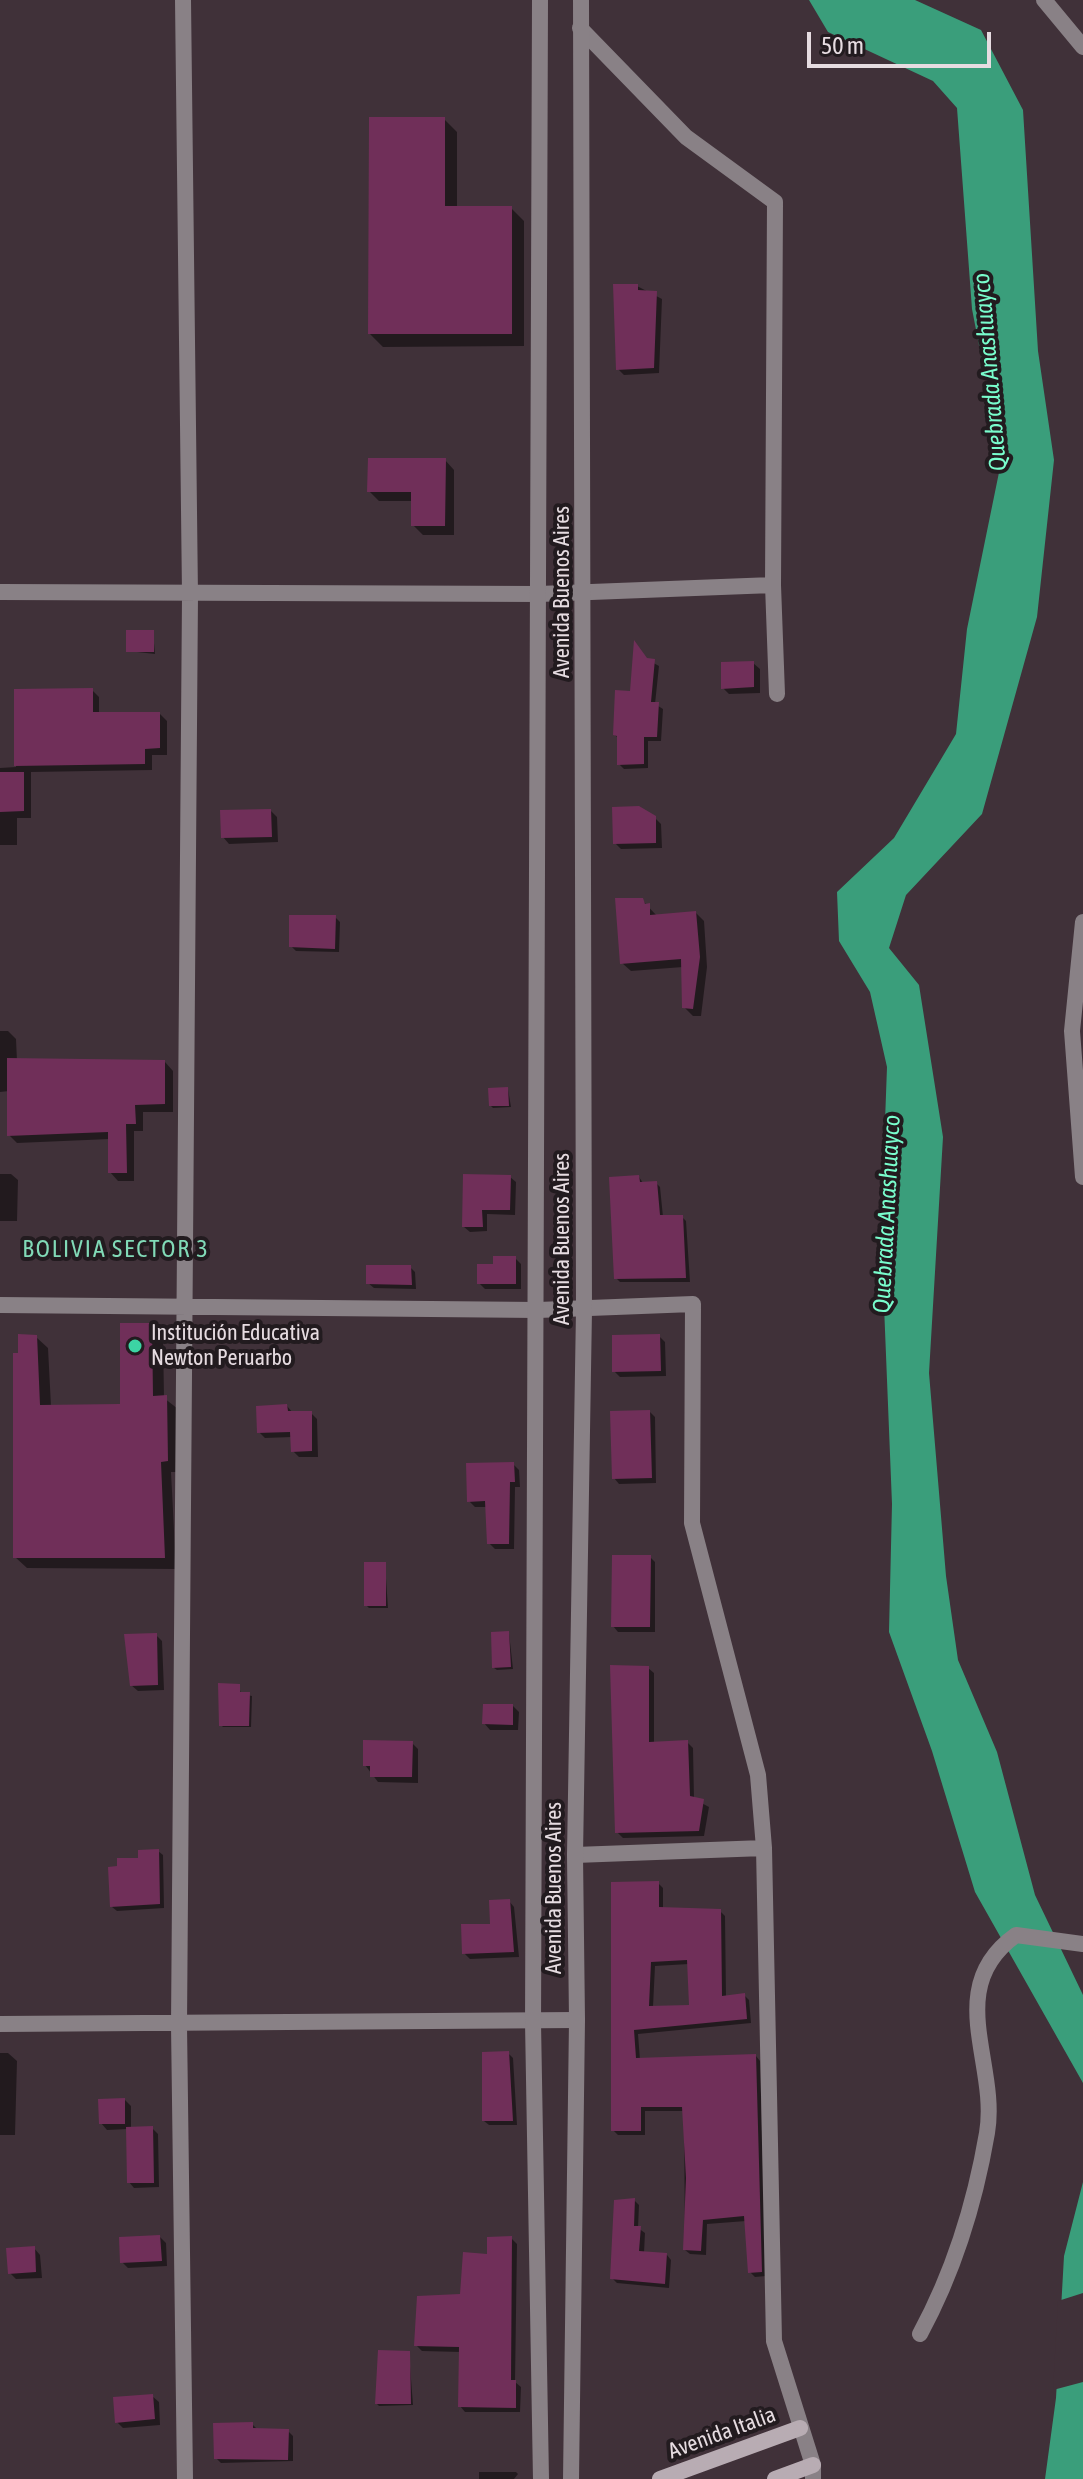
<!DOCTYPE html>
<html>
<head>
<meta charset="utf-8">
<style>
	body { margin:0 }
	#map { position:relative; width:1083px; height:2479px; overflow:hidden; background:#403139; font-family:"Asap Condensed",sans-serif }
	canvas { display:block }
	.scale { position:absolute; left:807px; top:32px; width:184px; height:36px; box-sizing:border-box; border:4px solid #e6dce1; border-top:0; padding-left:10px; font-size:24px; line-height:28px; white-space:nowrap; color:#e6dce1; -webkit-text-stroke:6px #221b1f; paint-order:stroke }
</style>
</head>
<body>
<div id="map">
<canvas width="1083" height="2479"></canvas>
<div class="scale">50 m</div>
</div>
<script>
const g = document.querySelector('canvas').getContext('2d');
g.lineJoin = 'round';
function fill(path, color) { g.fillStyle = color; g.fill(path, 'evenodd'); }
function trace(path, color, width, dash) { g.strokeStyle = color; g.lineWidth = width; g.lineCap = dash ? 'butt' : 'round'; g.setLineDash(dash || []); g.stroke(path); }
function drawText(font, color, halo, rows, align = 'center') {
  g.font = font + ' "Asap Condensed",sans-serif'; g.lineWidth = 8; g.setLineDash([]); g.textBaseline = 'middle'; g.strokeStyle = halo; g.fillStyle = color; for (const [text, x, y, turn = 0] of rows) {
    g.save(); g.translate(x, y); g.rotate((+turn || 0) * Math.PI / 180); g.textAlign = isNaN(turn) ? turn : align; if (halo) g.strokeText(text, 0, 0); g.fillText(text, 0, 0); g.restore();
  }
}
fill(new Path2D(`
	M 809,0 L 915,0 L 981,30 L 1023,110 L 1038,351 L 1054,460 L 1037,617 L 982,814 L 906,895 L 889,948 L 919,985 L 943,1137 L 929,1373 L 946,1576 L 958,1660 L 997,1752 L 1035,1895 L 1083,1995 L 1083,2083 L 975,1892 L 932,1751 L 889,1632 L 892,1504 L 881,1231 L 887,1067 L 870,992 L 839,941 L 837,892 L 894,838 L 956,734 L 967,629 L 1005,443 L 984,371 L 972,309 L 957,108 L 933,81 L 828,32 Z
	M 1083,2182 L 1083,2479 L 1045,2479 L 1056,2398 L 1064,2256 Z`), '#3a9e7b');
fill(new Path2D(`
	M 1083,2293 L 1083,2382 L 1053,2390 L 1058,2301 Z`), '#403139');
fill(new Path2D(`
	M 444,119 L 457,132 L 457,208 L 511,208 L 524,221 L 524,346 L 383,347 L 370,334 Z
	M 637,286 L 662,299 L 659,373 L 624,375 L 618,369 Z
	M 445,460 L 454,470 L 454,535 L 423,535 L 413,525 L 413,501 L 379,501 L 369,491 Z
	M 153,632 L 155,654 L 128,651 Z
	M 648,660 L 659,666 L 655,704 L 663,709 L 661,741 L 648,741 L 648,768 L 624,769 L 619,764 L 619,739 L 615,735 Z
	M 753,663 L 760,669 L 760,693 L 729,694 L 723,688 Z
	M 92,690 L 99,697 L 99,714 L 160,714 L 167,721 L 167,755 L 152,755 L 152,770 L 31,772 L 31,818 L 17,818 L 17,845 L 0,845 L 0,768 L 16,767 L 16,691 Z
	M 271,811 L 277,817 L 278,842 L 229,844 L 223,837 Z
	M 655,818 L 661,824 L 662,848 L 621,849 L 615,843 Z
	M 642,900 L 657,916 L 696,913 L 704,921 L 707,967 L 701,1016 L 693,1016 L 684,1007 L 683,967 L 631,971 L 622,963 Z
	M 335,917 L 340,922 L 339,952 L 296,951 L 291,946 Z
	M 0,1031 L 8,1031 L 16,1039 L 17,1061 L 165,1062 L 173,1071 L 173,1112 L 143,1112 L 143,1131 L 134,1131 L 134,1181 L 118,1181 L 110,1172 L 110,1139 L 17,1143 L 9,1135 L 9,1091 L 0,1092 Z
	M 508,1089 L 511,1107 L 493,1108 L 491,1106 Z
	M 0,1174 L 11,1174 L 18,1180 L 17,1221 L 0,1221 Z
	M 510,1177 L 516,1182 L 515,1215 L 487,1214 L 487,1231 L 470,1232 L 464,1227 Z
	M 639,1177 L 643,1183 L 656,1183 L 660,1187 L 663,1217 L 682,1217 L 686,1221 L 690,1282 L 620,1282 L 616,1278 Z
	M 515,1258 L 521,1264 L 521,1289 L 485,1289 L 479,1283 L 495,1266 Z
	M 410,1267 L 415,1272 L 416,1289 L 374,1288 L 368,1283 Z
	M 151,1325 L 163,1336 L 164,1398 L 178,1409 L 179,1472 L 171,1472 L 176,1569 L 27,1568 L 15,1557 L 20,1355 L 36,1337 L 48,1348 L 51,1406 L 122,1406 Z
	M 659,1336 L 665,1342 L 666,1376 L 620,1377 L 614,1371 Z
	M 287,1406 L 293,1413 L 311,1413 L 317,1419 L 318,1457 L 299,1457 L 293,1451 L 292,1437 L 265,1438 L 259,1432 Z
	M 650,1412 L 655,1417 L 656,1483 L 619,1484 L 614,1478 Z
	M 513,1464 L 519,1470 L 520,1487 L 515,1487 L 514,1549 L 495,1549 L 489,1543 L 487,1507 L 475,1507 L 469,1501 Z
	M 650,1557 L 655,1562 L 655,1632 L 618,1632 L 613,1626 Z
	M 385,1564 L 388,1608 L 369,1608 L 366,1605 Z
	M 509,1633 L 513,1669 L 497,1670 L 494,1668 Z
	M 156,1635 L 162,1641 L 164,1690 L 138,1691 L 131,1685 L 126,1636 Z
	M 648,1668 L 654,1673 L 654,1744 L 687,1742 L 693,1748 L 694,1799 L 709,1807 L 704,1836 L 623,1838 L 617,1832 Z
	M 239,1686 L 241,1694 L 252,1696 L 251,1727 L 223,1727 L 221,1725 Z
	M 513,1706 L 519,1712 L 518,1730 L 490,1730 L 484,1723 Z
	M 412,1743 L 418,1749 L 418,1783 L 378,1782 L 365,1765 Z
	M 158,1851 L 163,1855 L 164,1908 L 117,1911 L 112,1907 L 140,1860 Z
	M 658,1883 L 663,1888 L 663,1909 L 720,1911 L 725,1916 L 726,1997 L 744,1995 L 749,2000 L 751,2023 L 638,2034 L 640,2060 L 756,2056 L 760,2061 L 766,2276 L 755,2277 L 750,2272 L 746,2221 L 707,2224 L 706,2255 L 690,2254 L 685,2250 L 684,2111 L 645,2111 L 645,2135 L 618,2135 L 613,2130 ZM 689,1964 L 691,2007 L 653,2007 L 655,1966 Z
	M 509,1901 L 514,1907 L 519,1957 L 470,1959 L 464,1953 L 492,1926 Z
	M 0,2053 L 8,2053 L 17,2061 L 15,2135 L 0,2135 Z
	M 508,2053 L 513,2058 L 517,2125 L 489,2125 L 484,2121 Z
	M 125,2100 L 131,2106 L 131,2129 L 152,2128 L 158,2134 L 159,2187 L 134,2188 L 129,2182 L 128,2129 L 107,2130 L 101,2123 Z
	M 634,2200 L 639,2205 L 638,2228 L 645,2233 L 644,2253 L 667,2255 L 671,2260 L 669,2288 L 617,2283 L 612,2278 Z
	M 160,2237 L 166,2243 L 167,2266 L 128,2268 L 122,2262 Z
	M 511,2238 L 517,2244 L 515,2382 L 521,2387 L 520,2412 L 465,2412 L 460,2406 L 461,2352 L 422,2351 L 416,2345 L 462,2296 L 489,2256 Z
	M 34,2248 L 40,2255 L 42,2278 L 16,2279 L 10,2273 Z
	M 409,2353 L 413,2405 L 379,2406 L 377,2404 Z
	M 152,2396 L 159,2402 L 160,2425 L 123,2428 L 117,2422 Z
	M 252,2424 L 258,2430 L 288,2431 L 293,2436 L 293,2461 L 221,2463 L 216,2458 Z
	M 479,2472 L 516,2472 L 518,2474 L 514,2479 L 479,2479 Z`), '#0007');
fill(new Path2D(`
	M 369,117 L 445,117 L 445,206 L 512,206 L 512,334 L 368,334 Z
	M 613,284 L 638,284 L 638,290 L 657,291 L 654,368 L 616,370 Z
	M 368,458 L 446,458 L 445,526 L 411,526 L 411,492 L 367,492 Z
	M 126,630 L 154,630 L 154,652 L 126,652 Z
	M 634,640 L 647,658 L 655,659 L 651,702 L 659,702 L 657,737 L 644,737 L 644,764 L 617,765 L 617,736 L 613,735 L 615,690 L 630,691 Z
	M 754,661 L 754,687 L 721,689 L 721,662 Z
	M 93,688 L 93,712 L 160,712 L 160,748 L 145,749 L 145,764 L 14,766 L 14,689 Z
	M 0,772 L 24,772 L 24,811 L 0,812 Z
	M 639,806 L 656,816 L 656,843 L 613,844 L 612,807 Z
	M 271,809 L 272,837 L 221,838 L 220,810 Z
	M 615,898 L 643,898 L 645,904 L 650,903 L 650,915 L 696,911 L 700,957 L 693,1009 L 682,1008 L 681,959 L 620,964 Z
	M 289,915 L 336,915 L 335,949 L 289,947 Z
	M 7,1058 L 165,1060 L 165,1104 L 135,1105 L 136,1124 L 126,1124 L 127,1173 L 108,1173 L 108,1132 L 7,1136 Z
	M 508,1087 L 509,1106 L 489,1106 L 488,1088 Z
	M 463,1174 L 511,1175 L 510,1210 L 482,1210 L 483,1227 L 462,1227 Z
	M 639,1175 L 640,1182 L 657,1181 L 660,1215 L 683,1215 L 686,1278 L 614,1279 L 609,1177 Z
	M 493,1256 L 516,1256 L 516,1284 L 477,1284 L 477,1264 L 493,1264 Z
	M 366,1265 L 411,1265 L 412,1285 L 366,1284 Z
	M 120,1323 L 152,1323 L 153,1396 L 167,1395 L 168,1461 L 161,1462 L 165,1558 L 13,1558 L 13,1353 L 18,1353 L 18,1334 L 37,1335 L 40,1405 L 120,1404 Z
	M 660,1334 L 661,1371 L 612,1372 L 612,1335 Z
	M 287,1404 L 288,1411 L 312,1411 L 312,1451 L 291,1452 L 290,1432 L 257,1433 L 256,1406 Z
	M 650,1410 L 652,1478 L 612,1479 L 610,1411 Z
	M 514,1462 L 515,1482 L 510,1482 L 509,1544 L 487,1544 L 485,1501 L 467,1502 L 466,1463 Z
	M 612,1555 L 651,1555 L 650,1627 L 611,1627 Z
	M 364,1562 L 386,1562 L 386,1606 L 364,1606 Z
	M 509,1631 L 511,1667 L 492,1668 L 491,1632 Z
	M 157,1633 L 158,1685 L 130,1686 L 124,1634 Z
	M 610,1665 L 649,1666 L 649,1742 L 688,1740 L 690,1796 L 704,1799 L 699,1831 L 615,1833 Z
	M 218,1683 L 240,1684 L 240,1692 L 250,1692 L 249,1726 L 219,1726 Z
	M 483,1704 L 513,1704 L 513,1725 L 482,1724 Z
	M 363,1740 L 413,1741 L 412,1777 L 370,1777 L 370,1766 L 363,1766 Z
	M 159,1849 L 160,1904 L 110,1907 L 108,1867 L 117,1866 L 117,1858 L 138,1858 L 138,1850 Z
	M 659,1881 L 659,1907 L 721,1909 L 722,1996 L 745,1993 L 747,2019 L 634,2030 L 636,2058 L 756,2054 L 762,2272 L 748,2273 L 744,2216 L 703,2220 L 701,2251 L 683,2250 L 686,2178 L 682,2107 L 641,2107 L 641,2131 L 611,2131 L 611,1882 ZM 687,1960 L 689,2005 L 649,2006 L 651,1962 Z
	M 510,1899 L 514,1952 L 462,1954 L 461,1924 L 490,1924 L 489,1900 Z
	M 509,2051 L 513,2121 L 482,2121 L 482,2052 Z
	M 125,2098 L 125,2124 L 99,2124 L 98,2099 Z
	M 153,2126 L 154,2183 L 127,2183 L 126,2127 Z
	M 635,2198 L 634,2226 L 641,2226 L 639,2251 L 667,2253 L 665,2284 L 610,2279 L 614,2200 Z
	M 160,2235 L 162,2261 L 120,2263 L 119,2237 Z
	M 512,2236 L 511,2380 L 516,2380 L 516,2408 L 458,2407 L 459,2347 L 414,2346 L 417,2296 L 460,2294 L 463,2252 L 487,2254 L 487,2237 Z
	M 35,2246 L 36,2272 L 8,2274 L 6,2248 Z
	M 378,2350 L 410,2351 L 411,2404 L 375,2404 Z
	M 153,2394 L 155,2419 L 115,2423 L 113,2397 Z
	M 253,2422 L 253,2428 L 289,2429 L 288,2460 L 214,2459 L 213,2423 Z`), '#702f59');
trace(new Path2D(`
	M 183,0 L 190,595 L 179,2025 L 185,2479
	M 1044,0 L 1083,47
	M 580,28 L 686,137 L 775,202 L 773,585 L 777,694
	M 0,592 L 539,594 L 773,585
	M 1083,922 L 1072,1031 L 1083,1177
	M 0,1305 L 538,1310 L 693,1304 L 692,1523 L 758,1775 L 764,1848 L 774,2341 L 813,2465 L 813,2479
	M 575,1855 L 764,1848
	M 0,2024 L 577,2020
	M 920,2334 C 953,2273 975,2203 987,2133 C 999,2063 942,1988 1016,1935 L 1083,1944`), '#898186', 16);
trace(new Path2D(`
	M 540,0 L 533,2022 L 541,2479
	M 571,2479 L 577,2020 L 575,1855 L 584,1310 L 581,0`), '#898186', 16);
trace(new Path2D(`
	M 660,2479 L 800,2428
	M 775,2479 L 813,2465`), '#b8acb3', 16);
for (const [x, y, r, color] of [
	[135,1346,8,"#3cd4a4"]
]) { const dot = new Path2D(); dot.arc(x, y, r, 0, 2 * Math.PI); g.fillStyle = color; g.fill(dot); trace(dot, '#221b1f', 3); }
drawText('22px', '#e6dce1', '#221b1f', [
	["Avenida Buenos Aires",562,592,-90],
	["Avenida Buenos Aires",562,1239,-90],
	["Avenida Buenos Aires",554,1888,-90],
	["Avenida Italia",722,2433,-20]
]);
drawText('22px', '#e6dce1', '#221b1f', [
	["Institución Educativa",151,1333],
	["Newton Peruarbo",151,1358]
], 'left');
drawText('italic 24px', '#79fdcd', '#221b1f', [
	["Quebrada Anashuayco",990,372,-95],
	["Quebrada Anashuayco",887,1214,-87]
]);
g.letterSpacing = '2px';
drawText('24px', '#81dab7', '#221b1f', [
	["BOLIVIA SECTOR 3",116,1249]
]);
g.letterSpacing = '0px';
</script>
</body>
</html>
